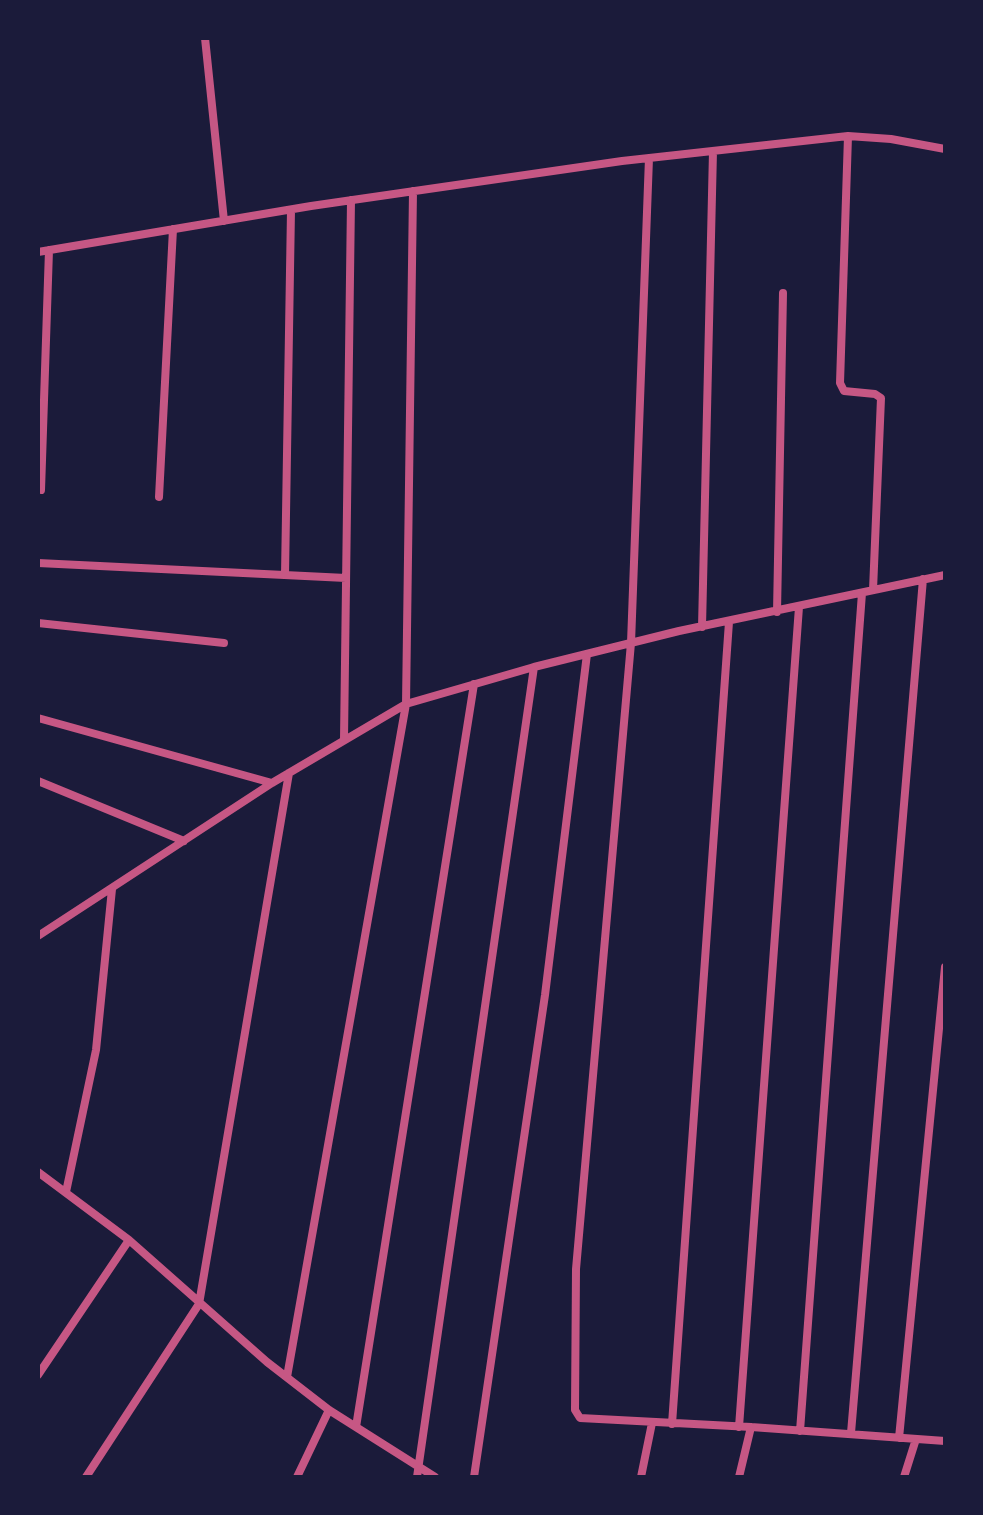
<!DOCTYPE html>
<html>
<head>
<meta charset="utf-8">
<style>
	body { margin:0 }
	#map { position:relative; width:983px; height:1515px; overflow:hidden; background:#1b1b3a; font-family:"Libre Baskerville",serif }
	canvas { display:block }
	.frame { position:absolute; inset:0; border:40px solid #1b1b3a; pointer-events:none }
</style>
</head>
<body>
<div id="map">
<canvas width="983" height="1515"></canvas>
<div class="frame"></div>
</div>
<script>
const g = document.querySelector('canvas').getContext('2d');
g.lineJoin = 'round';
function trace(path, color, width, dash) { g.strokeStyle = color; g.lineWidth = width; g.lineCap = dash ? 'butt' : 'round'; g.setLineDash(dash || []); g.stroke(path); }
trace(new Path2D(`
	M 205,38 L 224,221
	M 848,136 L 840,383 L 844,391 L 875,394 L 881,398 L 873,590
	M 649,158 L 631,643 L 576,1269 L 575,1410 L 580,1418 L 751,1427 L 945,1441
	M 38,252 L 311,206 L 622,161 L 848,136 L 891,139 L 945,149
	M 41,490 L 49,250
	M 159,497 L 173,229
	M 38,563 L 346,578
	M 285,575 L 291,210
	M 777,612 L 783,293
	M 38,623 L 224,643
	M 702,627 L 713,151
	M 38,718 L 272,783
	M 344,739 L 351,200
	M 38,781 L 184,841
	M 38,936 L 272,783 L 406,704 L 534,667 L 679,631 L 945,575
	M 38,1172 L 129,1240 L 267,1362 L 329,1410 L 435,1477
	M 66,1192 L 96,1050 L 112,889
	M 38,1375 L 129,1240
	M 287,1377 L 406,704 L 413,191
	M 672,1424 L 729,622
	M 356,1427 L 474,684
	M 739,1427 L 799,607
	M 800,1431 L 862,593
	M 851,1433 L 923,579
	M 899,1438 L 945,967
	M 86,1477 L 199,1304 L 289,773
	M 297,1477 L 329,1410
	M 417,1477 L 534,667
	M 474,1477 L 545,995 L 587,654
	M 641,1477 L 652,1423
	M 739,1477 L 751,1427
	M 904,1477 L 916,1439`), '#c65784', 8);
</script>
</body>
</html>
